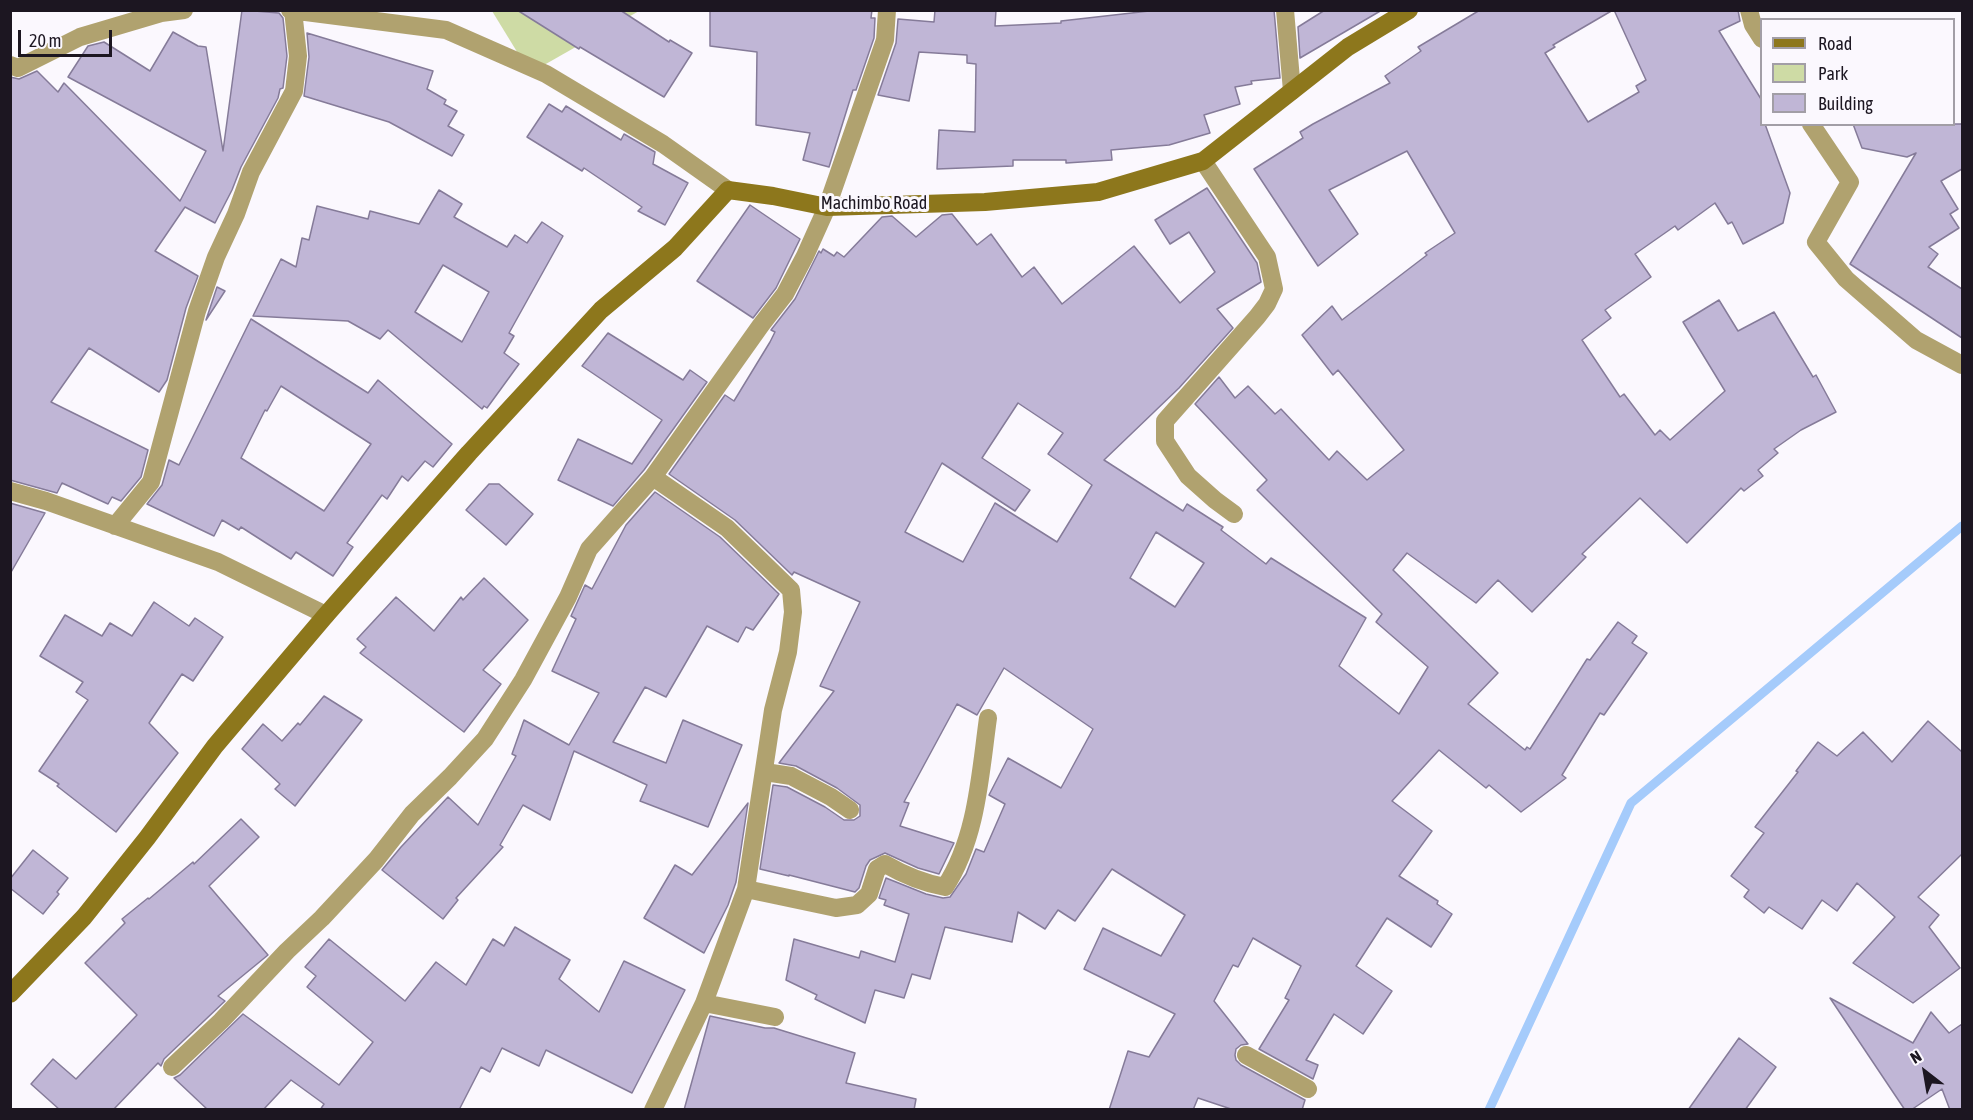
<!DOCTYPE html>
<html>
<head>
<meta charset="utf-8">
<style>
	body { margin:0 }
	#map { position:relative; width:1973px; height:1120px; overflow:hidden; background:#fbf8fe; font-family:"Asap Condensed",sans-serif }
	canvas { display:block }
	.frame { position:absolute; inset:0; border:12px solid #1c1621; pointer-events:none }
	.legend { position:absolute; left:1760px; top:18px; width:195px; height:108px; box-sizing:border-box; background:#fbf8fe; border:2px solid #a29ea6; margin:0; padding:8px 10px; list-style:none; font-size:18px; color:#1c1621 }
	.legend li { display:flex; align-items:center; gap:12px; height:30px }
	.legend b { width:30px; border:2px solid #a29ea6 }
	.north { position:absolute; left:1895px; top:1042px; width:60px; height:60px; -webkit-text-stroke:4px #fbf8fe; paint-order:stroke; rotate:329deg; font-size:16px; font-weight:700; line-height:24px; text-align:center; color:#1c1621 }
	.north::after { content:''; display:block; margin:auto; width:21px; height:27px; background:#1c1621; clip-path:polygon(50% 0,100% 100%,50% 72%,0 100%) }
	.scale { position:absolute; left:18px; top:30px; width:94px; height:27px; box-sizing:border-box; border:3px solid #1c1621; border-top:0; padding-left:8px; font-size:18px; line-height:21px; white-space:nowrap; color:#1c1621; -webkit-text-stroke:4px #fbf8fe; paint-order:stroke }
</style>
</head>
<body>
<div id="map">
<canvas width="1973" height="1120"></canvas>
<div class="frame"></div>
<ul class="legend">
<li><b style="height:8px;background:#8d771c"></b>Road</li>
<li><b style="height:16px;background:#cedba5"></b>Park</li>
<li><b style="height:16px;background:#c0b6d6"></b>Building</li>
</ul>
<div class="north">N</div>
<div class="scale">20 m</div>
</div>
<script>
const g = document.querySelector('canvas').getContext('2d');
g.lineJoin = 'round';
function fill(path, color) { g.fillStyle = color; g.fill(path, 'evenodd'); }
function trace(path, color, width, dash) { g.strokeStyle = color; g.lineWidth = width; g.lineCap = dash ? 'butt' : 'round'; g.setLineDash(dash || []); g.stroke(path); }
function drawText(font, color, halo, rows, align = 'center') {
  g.font = font + ' "Asap Condensed",sans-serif'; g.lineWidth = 6; g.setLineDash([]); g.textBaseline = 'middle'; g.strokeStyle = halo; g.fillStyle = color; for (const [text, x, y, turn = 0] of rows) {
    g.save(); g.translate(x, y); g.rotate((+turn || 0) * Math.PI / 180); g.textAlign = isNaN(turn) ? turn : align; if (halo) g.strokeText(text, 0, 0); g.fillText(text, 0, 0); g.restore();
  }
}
fill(new Path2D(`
	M 492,11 L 639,11 L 530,73 Z`), '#cedba5');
trace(new Path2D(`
	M 1489,1110 L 1631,803 L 1962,526`), '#a5cbfb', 9);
const building = new Path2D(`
	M 242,10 L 279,13 L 283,18 L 287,56 L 283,88 L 280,89 L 278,98 L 241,167 L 232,190 L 215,223 L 185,207 L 155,251 L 198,276 L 186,308 L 167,380 L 159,392 L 89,348 L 51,402 L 148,450 L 141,477 L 121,501 L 112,497 L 108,504 L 62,483 L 57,493 L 10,480 L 10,77 L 19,79 L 37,71 L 58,92 L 64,83 L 180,201 L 206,151 L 68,77 L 88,46 L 104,42 L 150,71 L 173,32 L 198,46 L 206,47 L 223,151 Z
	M 517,10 L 620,10 L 669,42 L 670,40 L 692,53 L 664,97 L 580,47 L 579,49 Z
	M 710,10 L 872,10 L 871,18 L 875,18 L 874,38 L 856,90 L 853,90 L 829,167 L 803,160 L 810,133 L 756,125 L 757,52 L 710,46 Z
	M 935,10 L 996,10 L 995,26 L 1061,23 L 1061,21 L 1158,10 L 1274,10 L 1280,78 L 1251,81 L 1252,84 L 1235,87 L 1240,104 L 1204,115 L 1210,133 L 1169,145 L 1111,150 L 1112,160 L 1066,163 L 1066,160 L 1013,160 L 1013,166 L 937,169 L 939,130 L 975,132 L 976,64 L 967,63 L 967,55 L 919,52 L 909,101 L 878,95 L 896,43 L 898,19 L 934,22 Z
	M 1325,10 L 1382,10 L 1300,58 L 1298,27 Z
	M 1480,10 L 1613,10 L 1553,45 L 1555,47 L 1545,53 L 1588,122 L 1639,92 L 1636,86 L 1646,80 L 1614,10 L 1738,10 L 1740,21 L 1719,31 L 1761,99 L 1761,124 L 1765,124 L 1790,193 L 1783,223 L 1743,244 L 1732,222 L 1728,224 L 1715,203 L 1678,230 L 1675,226 L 1635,254 L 1651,277 L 1605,310 L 1611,318 L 1582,340 L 1620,397 L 1624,394 L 1655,435 L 1660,430 L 1670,440 L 1725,391 L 1683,322 L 1719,300 L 1738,331 L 1774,312 L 1813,377 L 1816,375 L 1836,412 L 1801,430 L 1774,449 L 1778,453 L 1758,470 L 1763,476 L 1744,491 L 1741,488 L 1687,543 L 1640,498 L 1582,554 L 1586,557 L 1532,612 L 1498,580 L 1476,603 L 1407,553 L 1393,570 L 1498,673 L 1468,704 L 1525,750 L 1527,747 L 1530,749 L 1587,659 L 1590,660 L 1618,622 L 1637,636 L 1632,643 L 1647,653 L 1604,715 L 1600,713 L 1562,775 L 1566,778 L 1521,812 L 1489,785 L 1486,788 L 1439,750 L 1392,801 L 1432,831 L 1399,876 L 1438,901 L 1437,904 L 1452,914 L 1431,947 L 1387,918 L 1356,966 L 1392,991 L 1363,1034 L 1334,1014 L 1306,1060 L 1318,1065 L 1313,1079 L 1259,1049 L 1289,1000 L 1285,998 L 1301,966 L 1253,938 L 1238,967 L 1233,965 L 1214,1001 L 1248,1044 L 1241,1045 L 1236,1049 L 1235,1055 L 1236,1060 L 1241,1065 L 1305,1100 L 1302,1110 L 1234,1110 L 1198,1098 L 1193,1110 L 1109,1110 L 1128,1051 L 1149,1057 L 1175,1014 L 1084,969 L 1103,928 L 1161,956 L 1185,915 L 1112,869 L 1075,921 L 1058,910 L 1045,929 L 1018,912 L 1012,942 L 945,927 L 930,979 L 912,974 L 904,998 L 875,990 L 865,1023 L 815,999 L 817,995 L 786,980 L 794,939 L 859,958 L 861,951 L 895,962 L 909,914 L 884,905 L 886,900 L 879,898 L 886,878 L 926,894 L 943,898 L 950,897 L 966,874 L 976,849 L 984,852 L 1005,804 L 989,795 L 1008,758 L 1061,788 L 1093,729 L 1004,668 L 977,715 L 957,704 L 904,802 L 909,803 L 900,826 L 954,843 L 939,874 L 918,868 L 885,853 L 870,860 L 866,866 L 859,888 L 855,892 L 789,875 L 789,876 L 760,869 L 773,785 L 787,787 L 825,807 L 844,820 L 854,820 L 860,816 L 860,805 L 837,788 L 796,766 L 779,763 L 834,691 L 820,686 L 860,602 L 794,572 L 792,575 L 735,520 L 669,474 L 725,395 L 734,401 L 770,342 L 775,332 L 771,330 L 795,299 L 819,251 L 821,253 L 823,249 L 834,256 L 837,252 L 844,257 L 882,217 L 892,216 L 916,237 L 942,215 L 952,214 L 977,245 L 991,234 L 1022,277 L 1034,267 L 1062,304 L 1134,246 L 1180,303 L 1215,272 L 1189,232 L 1170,244 L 1155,220 L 1207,188 L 1257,263 L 1261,282 L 1217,309 L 1233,328 L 1179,388 L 1104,460 L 1183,511 L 1187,504 L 1223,527 L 1221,530 L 1266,564 L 1271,558 L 1366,618 L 1339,666 L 1399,714 L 1428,667 L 1376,622 L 1382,614 L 1257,490 L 1267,480 L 1195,404 L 1219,377 L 1235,398 L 1248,386 L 1275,414 L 1281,409 L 1329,460 L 1337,451 L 1367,480 L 1404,450 L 1338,370 L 1333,375 L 1302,335 L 1332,306 L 1342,320 L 1427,255 L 1425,253 L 1455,233 L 1407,151 L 1329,190 L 1358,234 L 1318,266 L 1254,169 L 1303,138 L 1300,132 L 1313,124 L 1390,83 L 1385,76 L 1421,51 L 1418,47 ZM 1018,403 L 1063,433 L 1048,454 L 1092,485 L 1057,542 L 995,503 L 963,562 L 905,532 L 942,463 L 1015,511 L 1030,490 L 982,458 ZM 1156,532 L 1204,563 L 1175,607 L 1130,578 Z
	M 307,33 L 433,71 L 427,89 L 446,100 L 444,104 L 457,111 L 448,126 L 464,135 L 452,156 L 389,122 L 304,96 L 309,57 Z
	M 549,104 L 562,112 L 566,106 L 621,140 L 624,134 L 655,152 L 653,164 L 688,183 L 665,225 L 638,211 L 642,207 L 584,168 L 582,171 L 527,137 Z
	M 1853,124 L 1962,124 L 1962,169 L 1941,181 L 1958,209 L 1950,214 L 1959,228 L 1929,247 L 1938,254 L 1928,267 L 1962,289 L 1962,338 L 1850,264 L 1916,153 L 1907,157 L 1862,148 Z
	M 439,190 L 462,204 L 454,217 L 507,247 L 515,235 L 527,243 L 542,222 L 563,236 L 509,333 L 514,336 L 504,353 L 519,364 L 487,408 L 484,406 L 482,409 L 388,330 L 380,339 L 348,321 L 253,316 L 281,259 L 296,267 L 302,238 L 309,240 L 317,206 L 368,219 L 370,211 L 419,224 ZM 443,265 L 489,292 L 462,342 L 415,312 Z
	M 750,205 L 800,239 L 776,288 L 753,318 L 697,281 Z
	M 217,287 L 225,291 L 206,320 Z
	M 251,319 L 368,393 L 378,380 L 452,444 L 433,467 L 425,461 L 408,481 L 402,476 L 387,499 L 382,495 L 347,543 L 353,547 L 333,576 L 296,552 L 291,559 L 241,527 L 239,530 L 222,520 L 214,536 L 147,504 L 162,485 L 169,460 L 179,465 ZM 281,386 L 371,444 L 324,511 L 241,458 L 265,410 L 267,411 Z
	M 608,333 L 683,380 L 690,370 L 707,382 L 644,470 L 613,506 L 558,480 L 578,439 L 632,464 L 662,420 L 582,366 Z
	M 489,484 L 499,484 L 533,514 L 506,545 L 466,510 Z
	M 655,492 L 720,537 L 779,594 L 753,630 L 746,627 L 738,642 L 707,626 L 666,697 L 645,687 L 613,742 L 666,763 L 683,720 L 742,745 L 708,827 L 640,801 L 647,785 L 574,751 L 550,820 L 523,805 L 500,845 L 503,847 L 456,898 L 458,900 L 443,919 L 382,870 L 401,847 L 448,797 L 478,825 L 516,756 L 512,754 L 524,720 L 569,745 L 599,693 L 552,671 L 576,619 L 571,616 L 585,585 L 592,589 L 626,525 Z
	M 10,503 L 45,513 L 10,574 Z
	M 484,578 L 528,620 L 483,670 L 501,684 L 464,732 L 360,653 L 366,647 L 357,639 L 396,597 L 434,631 L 461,597 L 463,600 Z
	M 154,602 L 189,626 L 195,618 L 223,637 L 193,681 L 182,674 L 149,723 L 178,753 L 116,832 L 57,786 L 59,784 L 39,771 L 88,700 L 76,692 L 83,682 L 40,656 L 65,615 L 102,636 L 110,623 L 132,636 Z
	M 324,696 L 362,720 L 295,806 L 275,789 L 280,784 L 242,749 L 263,724 L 282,741 L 298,723 L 300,725 Z
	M 1928,721 L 1962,752 L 1962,854 L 1918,897 L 1939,915 L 1929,927 L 1960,968 L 1913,1003 L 1853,963 L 1895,917 L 1857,883 L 1837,911 L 1822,900 L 1802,929 L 1769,907 L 1764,913 L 1744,897 L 1749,890 L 1731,876 L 1764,833 L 1755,827 L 1798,772 L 1796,771 L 1818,742 L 1837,756 L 1863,732 L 1892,762 Z
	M 748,803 L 736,882 L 728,905 L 704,953 L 644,918 L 675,865 L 692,875 Z
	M 241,819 L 259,837 L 209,886 L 268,955 L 218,996 L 225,1001 L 164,1059 L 161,1066 L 158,1063 L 113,1110 L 60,1110 L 31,1084 L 53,1059 L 76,1079 L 137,1015 L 85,963 L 125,923 L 122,919 L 148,898 L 149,899 L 193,862 L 194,864 Z
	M 33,850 L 68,878 L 57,892 L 59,894 L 43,914 L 10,888 L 10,879 Z
	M 515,927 L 570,960 L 559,979 L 599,1012 L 624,961 L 685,990 L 632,1093 L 546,1050 L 539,1066 L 502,1048 L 490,1072 L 481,1067 L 459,1110 L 320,1110 L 324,1104 L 291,1080 L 263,1110 L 208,1110 L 174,1078 L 180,1075 L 243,1014 L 339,1085 L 373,1042 L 307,987 L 316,976 L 305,967 L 329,939 L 405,1001 L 436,962 L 466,985 L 493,939 L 504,946 Z
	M 1830,998 L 1913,1043 L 1931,1012 L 1949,1033 L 1962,1024 L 1962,1110 L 1950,1110 L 1942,1089 L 1911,1110 L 1905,1110 Z
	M 710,1016 L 765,1028 L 774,1028 L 855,1053 L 846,1083 L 916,1099 L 914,1110 L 684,1110 Z
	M 1739,1038 L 1776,1067 L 1745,1110 L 1688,1110 Z`);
fill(building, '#c0b6d6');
trace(building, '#857b99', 1.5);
trace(new Path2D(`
	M 290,10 L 446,30 L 546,74 L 663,144 L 728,190
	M 1285,10 L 1292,91
	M 1749,10 L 1753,25 L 1762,39
	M 10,65 L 18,68 L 80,37 L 161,13 L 184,10
	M 1811,124 L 1850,182 L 1816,242 L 1846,279 L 1916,340 L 1962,365
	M 1203,161 L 1267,257 L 1274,289 L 1267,304 L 1257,317 L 1165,421 L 1165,441 L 1188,476 L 1215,500 L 1234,514
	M 653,477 L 727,528 L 791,590 L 793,612 L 788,652 L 773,710 L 746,889 L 704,1003 L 653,1110
	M 10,491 L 46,501 L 218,562 L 326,615
	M 115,526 L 151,482 L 197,311 L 216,257 L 236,214 L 251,172 L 294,91 L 298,56 L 293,10
	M 765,772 L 791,776 L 831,797 L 850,810
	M 746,889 L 836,908 L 857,905 L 869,894 L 877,869 L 885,864 C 904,875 923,883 945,887 C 977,838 980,775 988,718
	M 704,1003 L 775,1017
	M 1246,1055 L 1308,1089
	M 172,1067 L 221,1021 L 287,951 L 322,918 L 376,860 L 412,814 L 450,777 L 485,739 L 523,680 L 568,597 L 589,549 L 653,477 L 761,325 L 785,294 L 805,256 L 827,207 L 885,40 L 887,10`), '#b0a26f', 18);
trace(new Path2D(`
	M 10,994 L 84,917 L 147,838 L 215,746 L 326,615 L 469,453 L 601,310 L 675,248 L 728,190 L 773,196 L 827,207 L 985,202 L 1098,192 L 1203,161 L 1348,47 L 1409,10`), '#8d771c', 18);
drawText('18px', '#1c1621', '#fbf8fe', [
	["Machimbo Road",874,203]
]);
</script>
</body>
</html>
